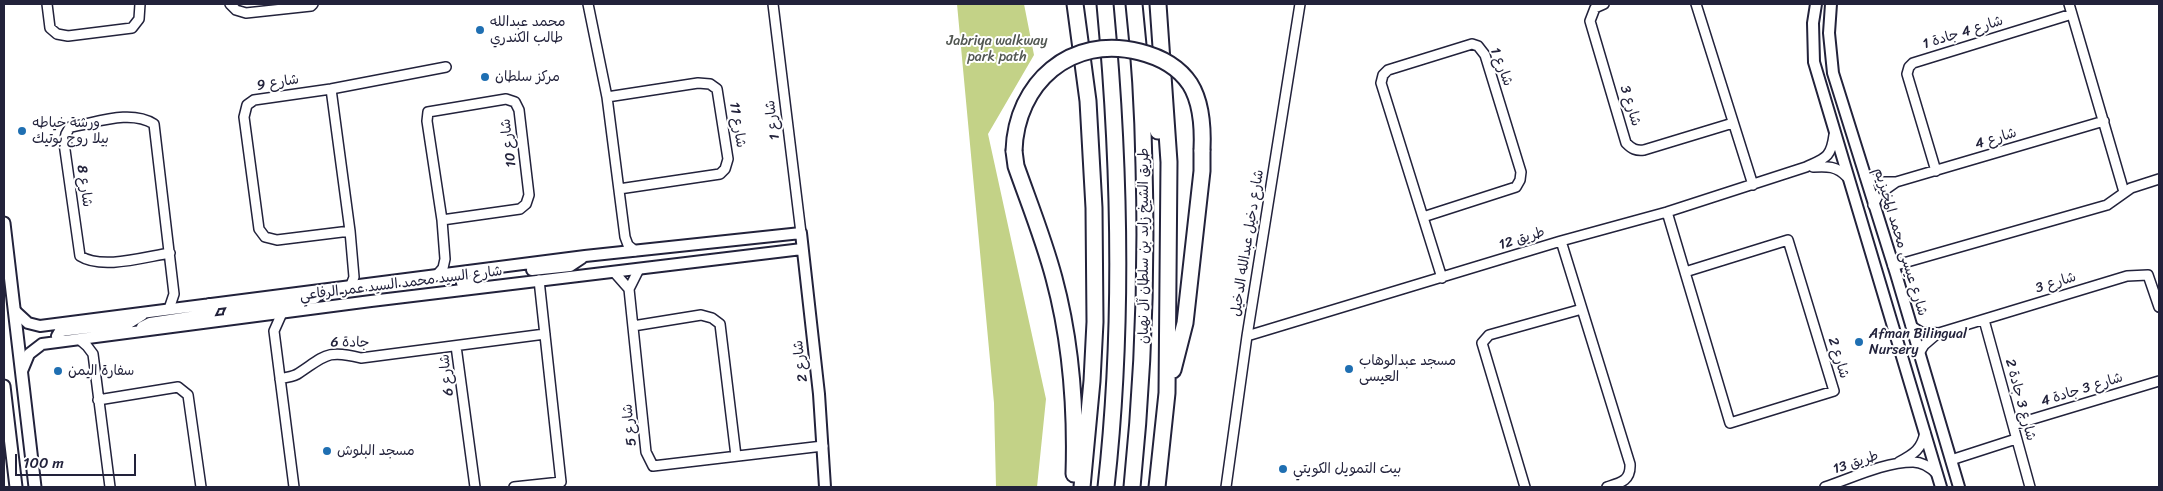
<!DOCTYPE html>
<html>
<head>
<meta charset="utf-8">
<style>
	body { margin:0 }
	#map { position:relative; width:2163px; height:491px; overflow:hidden; background:#fff; font-family:Sriracha,sans-serif }
	canvas { display:block }
	.frame { position:absolute; inset:0; border:5px solid #22223b; pointer-events:none }
	.scale { position:absolute; left:15px; top:454px; width:121px; height:22px; box-sizing:border-box; border:2px solid #22223b; border-top:0; padding-left:6px; font-size:15px; line-height:18px; white-space:nowrap; color:#22223b; -webkit-text-stroke:4px #fff; paint-order:stroke }
</style>
</head>
<body>
<div id="map">
<canvas width="2163" height="491"></canvas>
<div class="frame"></div>
<div class="scale">100 m</div>
</div>
<script>
const g = document.querySelector('canvas').getContext('2d');
g.lineJoin = 'round';
function fill(path, color) { g.fillStyle = color; g.fill(path, 'evenodd'); }
function trace(path, color, width, dash) { g.strokeStyle = color; g.lineWidth = width; g.lineCap = dash ? 'butt' : 'round'; g.setLineDash(dash || []); g.stroke(path); }
function drawText(font, color, halo, rows, align = 'center') {
  g.font = font + ' Sriracha,"Playpen Sans Arabic",sans-serif'; g.lineWidth = 4; g.setLineDash([]); g.textBaseline = 'middle'; g.strokeStyle = halo; g.fillStyle = color; for (const [text, x, y, turn = 0] of rows) {
    g.save(); g.translate(x, y); g.rotate((+turn || 0) * Math.PI / 180); g.textAlign = isNaN(turn) ? turn : align; if (halo) g.strokeText(text, 0, 0); g.fillText(text, 0, 0); g.restore();
  }
}
fill(new Path2D(`
	M 957,4 L 1024,4 L 1034,55 L 988,134 L 1046,399 L 1037,487 L 996,487 L 994,403 Z`), '#c3d287');
const minor = new Path2D(`
	M 47,4 L 50,28 L 57,34 L 68,36 L 132,28 L 139,19 L 140,4
	M 230,4 L 236,10 L 246,13 L 311,6 L 313,4
	M 588,4 L 607,97 L 625,237 L 628,245 L 635,251
	M 773,4 L 801,233
	M 1604,4 L 1595,8 L 1590,21 L 1626,143 C 1632,149 1636,151 1644,150 L 1733,123
	M 1696,4 L 1753,185
	M 2069,4 L 2124,192
	M 331,89 L 350,231 L 354,277 L 351,285
	M 607,97 L 698,83 L 710,84 L 717,89 L 728,159 L 725,169 L 720,174 L 619,189
	M 1813,167 C 1827,166 1837,166 1847,177
	M 1936,171 L 1907,74 L 1909,67 L 1913,63 L 2072,14
	M 1865,176 L 1878,182 L 1896,182
	M 1873,205 L 1879,194 L 1896,182 L 2104,121
	M 1667,212 L 1730,423 L 1834,391 L 1788,240 L 1685,272
	M 1423,217 L 1516,187 L 1520,180 L 1521,172 L 1485,55 L 1478,46 L 1472,44 L 1388,70 L 1383,75 L 1381,83 L 1442,278
	M 350,231 L 277,240 L 265,237 L 259,229 L 244,117 L 247,105 L 254,100 L 331,89 L 446,67
	M 1561,241 L 1630,464 C 1631,481 1620,483 1607,487
	M 1893,266 L 2107,205 L 2131,188 L 2159,179
	M 614,272 L 629,289 L 646,452 L 653,466 L 823,446
	M 436,276 L 443,268 L 445,259 L 442,220 L 427,121 L 428,112 L 506,99 L 515,102 L 519,110 L 529,195 L 526,204 L 520,209 L 442,220
	M 629,289 L 639,269
	M 169,309 L 174,294 L 154,124 C 130,109 96,123 70,127 L 66,134 L 64,143 L 80,256 C 102,270 144,257 170,253
	M 282,313 L 274,331 L 294,487
	M 1984,320 L 2030,487
	M 633,326 L 701,315 L 712,318 L 720,324 L 736,456
	M 1911,326 L 1921,332 L 1939,333 L 2127,276 L 2148,275 L 2159,307
	M 1247,336 L 1561,241 L 1667,212 L 1806,167 C 1825,158 1831,158 1834,135
	M 79,339 L 87,346 L 93,354 L 110,487
	M 456,346 L 475,487
	M 1919,353 L 1924,345 L 1938,333
	M 280,379 C 286,377 294,377 299,373 C 325,356 327,349 361,358 L 545,334
	M 98,400 L 178,387 L 188,395 L 201,487
	M 2013,425 L 2159,381
	M 1951,460 L 2016,439
	M 1899,462 C 1914,454 1922,449 1925,432
	M 514,487 L 561,482 L 539,280
	M 1226,487 L 1247,336 L 1300,4
	M 1525,487 L 1482,343 L 1489,335 L 1582,309
	M 1825,487 C 1852,478 1884,462 1913,462 C 1923,462 1930,467 1937,474`);
const tertiary = new Path2D(`
	M 1816,4 L 1813,23 L 1814,62 L 1941,487
	M 1831,4 L 1829,33 L 1833,73 L 1896,274 L 1959,487
	M 532,270 L 570,266 L 582,258
	M 462,283 L 479,279 L 479,274 L 475,271
	M 15,311 L 28,323 L 40,326 L 585,256 L 801,233 L 819,394 L 825,487
	M 233,318 L 229,314 L 231,310 L 315,298 L 323,290
	M 142,327 L 150,323 L 210,314 L 213,308 L 209,304
	M 63,341 L 57,336 L 60,331 L 129,323 L 142,315
	M 22,371 L 29,354 L 42,344 L 371,301 L 802,249`);
const secondary = new Path2D(`
	M 4,223 L 35,487
	M 4,386 L 16,487`);
const motorway = new Path2D(`
	M 1075,4 L 1088,101 L 1094,208 L 1095,322 L 1092,381 L 1082,487
	M 1105,4 C 1120,164 1124,326 1106,487
	M 1146,58 L 1152,80 L 1158,131
	M 1014,151 L 1016,166 C 1029,203 1044,240 1054,278 C 1071,341 1076,409 1074,474
	M 1173,370 L 1185,323 L 1202,171 L 1202,150
	M 1132,487 C 1143,380 1147,274 1144,166 C 1143,112 1140,58 1134,4
	M 1157,487 L 1167,393 L 1169,162 L 1158,4`);
trace(minor, '#22223b', 12);
trace(tertiary, '#22223b', 14);
trace(secondary, '#22223b', 15);
trace(motorway, '#22223b', 19);
trace(minor, '#fff', 9);
trace(tertiary, '#fff', 10);
trace(secondary, '#fff', 11);
trace(motorway, '#fff', 15);
const motorwayBridge = new Path2D(`
	M 1014,151 C 1016,83 1071,34 1140,52 C 1160,57 1178,66 1190,84 C 1202,103 1203,128 1202,150`);
trace(motorwayBridge, '#22223b', 19, []);
trace(motorwayBridge, '#fff', 15);
for (const [x, y, r, color] of [
	[480,30,5,"#1f6fb2"],
	[485,77,5,"#1f6fb2"],
	[22,131,5,"#1f6fb2"],
	[1859,342,5,"#1f6fb2"],
	[1349,369,5,"#1f6fb2"],
	[58,371,5,"#1f6fb2"],
	[327,451,5,"#1f6fb2"],
	[1283,469,5,"#1f6fb2"]
]) { const dot = new Path2D(); dot.arc(x, y, r, 0, 2 * Math.PI); g.fillStyle = color; g.fill(dot); trace(dot, '#fff', 2); }
drawText('14px', '#22223b', '#fff', [
	["محمد عبدالله",490,22],
	["طالب الكندري",490,38],
	["مركز سلطان",495,77],
	["ورشة خياطه",32,123],
	["بيلا روج بوتيك",32,139],
	["Afman Bilingual",1869,334],
	["Nursery",1869,350],
	["مسجد عبدالوهاب",1359,361],
	["العيسى",1359,377],
	["سفارة اليمن",68,371],
	["مسجد البلوش",337,451],
	["بيت التمويل الكويتي",1293,469]
], 'left');
drawText('14px', '#22223b', '#fff', [
	["شارع 4 جادة 1",1963,33,-17],
	["شارع 1",1501,67,69],
	["شارع 9",278,83,-9],
	["شارع 3",1630,106,73],
	["شارع 1",773,120,-97],
	["شارع 11",737,125,81],
	["شارع 4",1996,139,-17],
	["شارع 10",509,143,-97],
	["شارع 8",84,186,82],
	["طريق 12",1522,239,-17],
	["شارع عيسى محمد المخيزيم",1900,242,73],
	["شارع دخيل عبدالله الدخيل",1248,243,-81],
	["طريق الشيخ زايد بن سلطان آل نهيان",1144,246,-90],
	["شارع 3",2056,283,-17],
	["شارع السيد محمد السيد عمر الرفاعي",401,284,-7],
	["جادة 6",350,343,1],
	["شارع 2",1838,358,73],
	["شارع 2",801,361,-97],
	["شارع 6",447,375,-96],
	["شارع 3 جادة 4",2082,390,-17],
	["شارع 3 جادة 2",2020,400,75],
	["شارع 5",630,425,-96],
	["طريق 13",1856,463,-18]
]);
drawText('14px', '#525752', '#fff', [
	["Jabriya walkway",997,41],
	["park path",997,57]
]);
</script>
</body>
</html>
